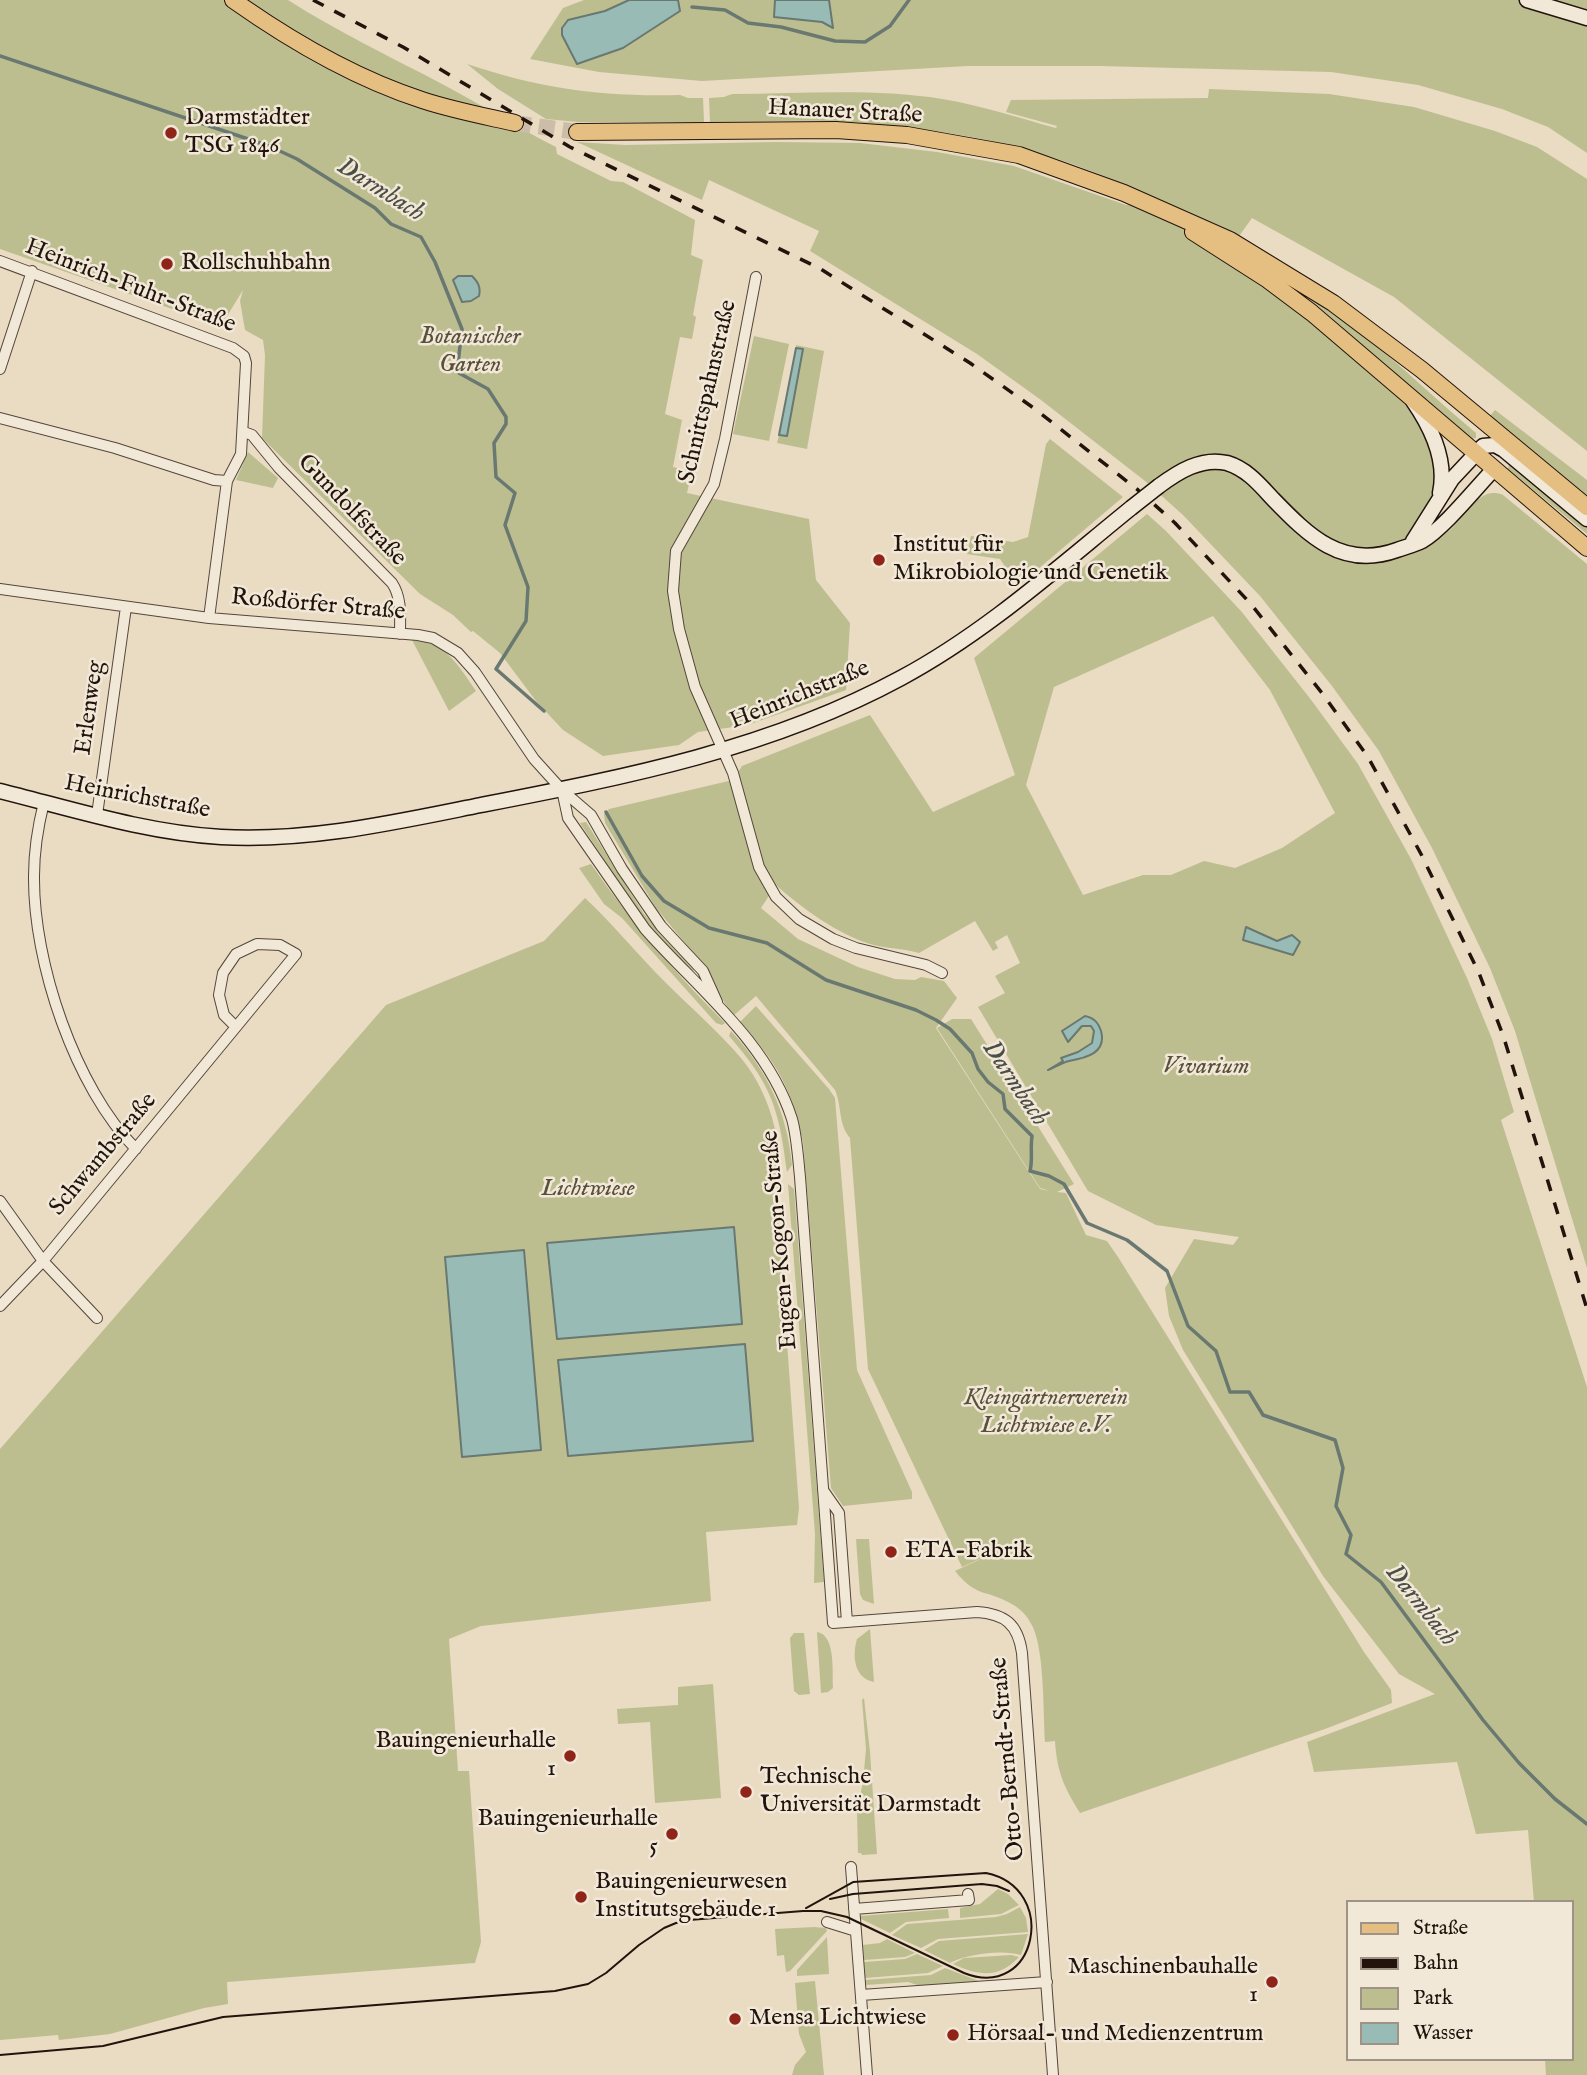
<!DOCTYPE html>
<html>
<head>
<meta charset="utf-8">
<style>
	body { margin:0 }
	#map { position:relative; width:1587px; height:2075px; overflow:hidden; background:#eadbc3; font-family:"IM FELL English",serif }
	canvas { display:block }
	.legend { position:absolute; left:1346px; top:1900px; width:228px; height:161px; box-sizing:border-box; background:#f1e8d8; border:2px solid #9e9386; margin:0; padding:9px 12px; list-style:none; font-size:21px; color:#22140c }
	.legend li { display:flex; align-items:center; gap:14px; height:35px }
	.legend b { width:35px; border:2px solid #9e9386 }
</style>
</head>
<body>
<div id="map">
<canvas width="1587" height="2075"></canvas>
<ul class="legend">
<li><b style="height:9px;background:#e5be82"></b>Straße</li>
<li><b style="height:9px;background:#22140c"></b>Bahn</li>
<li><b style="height:19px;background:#bdbe8f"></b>Park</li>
<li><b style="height:19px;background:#98bbb5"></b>Wasser</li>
</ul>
</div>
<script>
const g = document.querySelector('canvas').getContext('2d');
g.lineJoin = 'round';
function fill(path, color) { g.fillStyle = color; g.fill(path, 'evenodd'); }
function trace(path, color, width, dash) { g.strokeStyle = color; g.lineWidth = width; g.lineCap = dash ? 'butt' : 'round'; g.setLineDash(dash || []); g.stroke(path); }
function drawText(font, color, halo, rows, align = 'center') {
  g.font = font + ' "IM FELL English",serif'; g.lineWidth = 5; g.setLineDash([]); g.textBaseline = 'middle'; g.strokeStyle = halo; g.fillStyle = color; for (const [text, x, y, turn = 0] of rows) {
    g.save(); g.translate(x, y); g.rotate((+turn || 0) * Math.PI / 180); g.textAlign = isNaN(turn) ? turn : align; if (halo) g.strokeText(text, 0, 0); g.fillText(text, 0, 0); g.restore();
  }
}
fill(new Path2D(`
	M 0,0 L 288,0 C 338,32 391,57 444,85 C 482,105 518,128 556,147 L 557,154 L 611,181 L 623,182 L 695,220 L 691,255 L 703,260 L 693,315 L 696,317 L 692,339 L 680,337 L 665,414 L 682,420 L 673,467 L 692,471 L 687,493 L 809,519 L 816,580 L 850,623 L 846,690 L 748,725 L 698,732 L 679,745 L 603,756 L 563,730 L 536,701 L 500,653 L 473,631 L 471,632 L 453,615 L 420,594 L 262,438 L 265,355 L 263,340 L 245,330 L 240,301 L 243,290 L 221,326 L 0,249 Z
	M 584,0 L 629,0 L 605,11 L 568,20 L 577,64 L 623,48 L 680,11 L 678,0 L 1587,0 L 1587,153 L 1548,127 L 1502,109 L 1418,85 L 1331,72 L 1099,66 L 968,66 L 702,81 L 599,72 L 530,59 L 563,8 Z
	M 467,64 C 542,89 601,97 680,95 L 688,98 L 703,98 L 704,122 L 578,122 L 546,119 L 498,89 Z
	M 1209,89 L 1329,94 L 1414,107 L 1495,131 L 1537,147 L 1587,179 L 1587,451 L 1394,297 L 1252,218 L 1237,239 C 1183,213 1129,184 1072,164 C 995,137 908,124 827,121 C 788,120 749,122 710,122 L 709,98 L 724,97 L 732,94 C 801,94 873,88 942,99 C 980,105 1019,118 1056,128 L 1057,126 L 1006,112 L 1011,100 L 1208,98 Z
	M 577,142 L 625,145 L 775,142 L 860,143 L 937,152 L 1014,166 L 1126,205 L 1143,201 C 1217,247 1438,382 1436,475 C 1436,503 1417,530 1405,554 C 1421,548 1437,542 1450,530 C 1465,517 1479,485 1503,495 L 1587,564 L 1587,1268 L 1515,1031 L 1490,968 L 1432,848 L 1379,751 L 1332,686 L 1260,596 L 1183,515 L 1145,481 L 1041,400 L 977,354 L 810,251 L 819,231 L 709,180 L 702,200 Z
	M 1271,273 C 1344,309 1413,380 1476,433 L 1476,438 L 1471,439 L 1318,306 Z
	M 754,336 L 789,344 L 769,441 L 733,434 Z
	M 796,345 L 824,351 L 807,449 L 777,443 L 779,435 L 786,436 L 803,349 L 796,348 Z
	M 1495,410 L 1587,480 L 1587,501 L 1488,418 Z
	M 1050,439 L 1123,497 L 1018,586 L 1000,559 L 967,554 L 971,536 L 1013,542 L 1028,537 L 1046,444 Z
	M 248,452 L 278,478 L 273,488 L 236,480 Z
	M 1509,463 L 1587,524 L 1587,534 L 1508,469 Z
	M 1147,514 L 1166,531 L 1241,611 L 1312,701 L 1358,764 L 1411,859 L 1467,978 L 1492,1039 L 1514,1112 L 1501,1120 L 1587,1387 L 1587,2075 L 1546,2075 L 1545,2059 L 1571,2059 L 1571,1902 L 1534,1902 L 1528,1830 L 1476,1834 L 1457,1762 L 1314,1772 L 1307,1742 L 1435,1694 L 1399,1674 L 1323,1576 L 1183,1350 L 1169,1316 L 1165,1288 L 1194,1239 L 1233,1245 L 1239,1237 L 1156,1225 L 1088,1191 L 978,1007 L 1005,993 L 995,976 L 1020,963 L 1007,935 L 995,942 L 998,948 L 993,951 L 975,921 L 919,953 C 903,948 886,949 870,944 C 839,935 800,907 776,885 L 761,908 L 798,939 L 858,967 L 895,979 L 915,980 L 921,977 L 944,981 L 957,998 L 936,1028 L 1040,1189 L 1050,1191 L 1040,1188 L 937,1028 L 952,1019 L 971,1019 L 1074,1184 L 1057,1192 L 1066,1193 L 1086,1235 L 1107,1241 L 1118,1257 L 1364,1652 L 1391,1690 L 1392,1703 L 1325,1729 L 1080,1813 C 1064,1787 1057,1772 1055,1741 L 1045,1742 C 1043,1714 1045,1643 1030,1622 C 1026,1614 1018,1607 1010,1603 C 985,1589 977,1598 955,1571 L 1002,1549 L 962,1567 L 868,1369 L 850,1138 C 838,1124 842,1106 835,1090 L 756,996 L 733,1016 L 721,997 L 710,973 L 656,908 L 605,823 L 604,814 L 609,809 L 733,780 L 742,766 L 870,715 L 933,812 L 1015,775 L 974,658 ZM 1213,616 L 1270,690 L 1335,813 L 1282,848 L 1235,868 L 1204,861 L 1171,875 L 1143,875 L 1083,895 L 1026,785 L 1054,687 Z
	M 412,640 C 445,641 459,666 476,691 L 449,711 Z
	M 586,822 L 644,914 L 695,969 L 692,972 L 641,916 L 580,823 Z
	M 591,864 C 631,922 675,973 725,1023 L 722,1025 L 716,1023 L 622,918 L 604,904 L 579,868 Z
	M 585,898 C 614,925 638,955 666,983 C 691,1008 718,1031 741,1058 C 773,1096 787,1157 777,1204 L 799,1508 L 797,1525 L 706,1532 L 711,1601 L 481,1626 L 449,1639 L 458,1771 L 469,1771 L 481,1942 L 475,1963 L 227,1982 L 228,2004 L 204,2008 L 110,2034 L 59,2040 L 58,2035 L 0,2040 L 0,1449 L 386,1005 L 544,941 Z
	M 756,1006 L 829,1089 L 835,1098 L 857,1370 L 912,1492 L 912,1499 L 843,1506 L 831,1488 L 803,1142 C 791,1088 778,1064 740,1022 Z
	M 731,1031 C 767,1070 787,1112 792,1165 L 787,1172 C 779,1109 772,1085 729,1036 Z
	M 788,1184 L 794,1189 L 824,1582 L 814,1583 L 815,1534 Z
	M 856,1539 L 869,1539 L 874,1604 L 863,1600 L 860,1594 Z
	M 870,1629 L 874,1682 C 854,1678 852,1656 857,1639 Z
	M 817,1632 C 836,1635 832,1672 833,1688 L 828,1692 L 821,1693 Z
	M 794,1633 L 804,1633 L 810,1694 L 799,1695 L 794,1691 L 790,1638 Z
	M 713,1684 L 721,1798 L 655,1803 L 650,1722 L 618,1724 L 617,1709 L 678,1705 L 678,1687 Z
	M 864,1698 L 870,1752 L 877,1854 L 862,1855 L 861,1853 L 858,1853 L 857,1810 L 863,1782 L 866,1749 L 862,1700 Z
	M 998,1889 L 1008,1894 L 1019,1905 L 1001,1914 L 960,1918 L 960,1908 L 980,1904 Z
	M 1020,1907 L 1026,1918 L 1028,1932 L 938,1939 L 921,1948 L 892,1935 L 907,1924 L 996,1917 L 1007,1914 Z
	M 948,1909 L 949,1918 L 906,1922 L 890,1933 L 861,1919 L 860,1916 Z
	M 814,1927 L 826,1928 L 827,1931 L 790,1971 L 786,1972 L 784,1955 L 777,1956 L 775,1929 Z
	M 1028,1934 L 1021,1955 C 1003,1949 966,1954 950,1963 L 924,1950 L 939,1941 Z
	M 827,1937 L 829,1974 L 797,1976 L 797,1970 Z
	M 887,1939 L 915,1953 L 905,1957 L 864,1960 L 863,1945 L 880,1943 Z
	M 917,1954 L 943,1966 L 928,1973 L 865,1978 L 864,1962 L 905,1959 Z
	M 1011,1955 L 1019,1957 C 998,1980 977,1975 953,1964 L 964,1958 Z
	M 945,1968 L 979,1981 L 920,1986 L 908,1982 L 866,1985 L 865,1980 L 931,1975 Z
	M 815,1981 L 824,2075 L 792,2075 L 795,2065 L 806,2052 L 799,2034 L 795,1983 Z`), '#bdbe8f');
const water = new Path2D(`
	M 629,0 L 678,0 L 680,11 L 623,48 L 577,64 L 562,35 L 562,28 L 568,20 L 605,11 Z
	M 775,0 L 829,0 L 833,28 L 822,22 L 774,17 Z
	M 458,276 L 472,276 C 478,282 481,287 479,296 L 471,301 L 462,302 L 453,280 Z
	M 796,348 L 803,349 L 787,436 L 779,435 Z
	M 1246,927 L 1277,941 L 1292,935 L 1300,942 L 1293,955 L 1243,940 Z
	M 1085,1016 C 1094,1018 1098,1022 1101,1031 C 1107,1053 1086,1058 1069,1061 C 1062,1063 1055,1067 1048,1070 L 1063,1061 L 1061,1058 L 1078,1052 L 1092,1043 L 1094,1031 L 1091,1026 L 1082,1026 L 1068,1042 L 1062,1031 Z
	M 734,1227 L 742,1324 L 557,1339 L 547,1243 Z
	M 524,1250 L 541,1450 L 462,1457 L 445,1257 Z
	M 745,1344 L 753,1441 L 568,1456 L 558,1360 Z`);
fill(water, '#98bbb5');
trace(water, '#697871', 2);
trace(new Path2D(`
	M 692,7 L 725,10 L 748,23 L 781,27 L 835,41 L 865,42 L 890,26 L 909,0
	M 0,56 L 269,146 L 297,159 L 375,208 L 391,224 L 421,237 L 435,262 L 462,329 L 457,372 L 488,389 L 506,417 L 506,424 L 494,443 L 496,477 L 515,493 L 505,525 L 528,587 L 526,621 L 496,669 L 544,711
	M 606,812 L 642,876 L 664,901 L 709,928 L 767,943 L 826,980 L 916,1010 L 936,1020 L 950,1029 L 972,1053 L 978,1069 L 988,1082 L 1003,1094 L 1005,1109 L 1032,1136 C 1030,1148 1033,1159 1030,1171 L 1049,1176 L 1064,1184 L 1087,1223 L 1127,1240 L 1167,1271 L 1188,1326 L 1216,1351 L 1230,1392 L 1249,1392 L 1263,1415 L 1335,1440 L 1343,1468 L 1336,1506 L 1351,1535 L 1346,1554 L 1381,1582 L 1483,1720 L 1519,1763 L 1555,1799 L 1587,1824`), '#697871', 3.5);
trace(new Path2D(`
	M 515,123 L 577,132`), '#ccbda8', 16, [16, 8]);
const street = new Path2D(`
	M 0,261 L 233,348 L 244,356 L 246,363 L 241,454 L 227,481 L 209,618
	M 756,277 L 725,439 L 714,484 L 676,551 L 673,591 L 679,629 L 695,687 L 733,773 L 759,867 L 776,897 L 799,919 L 833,939 L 856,948 L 926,965 L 942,973
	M 0,369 L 32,271
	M 0,418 L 115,448 L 214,480 L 227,481
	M 244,432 L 252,435 L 279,468 L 392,583 C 402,598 400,616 400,634
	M 0,589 L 209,618 L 418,635 L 433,638 L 458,653 L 475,672 L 534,759 L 562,790 L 591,815 L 622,869 L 661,926 L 703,971 L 717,1002
	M 562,790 L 568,818 L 645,929 C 697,988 767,1041 792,1119 C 797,1137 798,1158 800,1177 L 833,1623 L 977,1612 C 1005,1614 1018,1624 1022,1653 L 1053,2075
	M 44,802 C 38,826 34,852 34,876 C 33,962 75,1088 136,1149
	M 97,815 L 126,607
	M 257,944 L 280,945 L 296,954 L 236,1027 L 224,1015 L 219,995 L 223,973 L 236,954 Z
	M 0,1201 L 43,1261 L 97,1318
	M 0,1306 L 43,1261 L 236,1027
	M 823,1490 L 839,1513 L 847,1622
	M 851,1867 L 867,2075
	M 854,1909 L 969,1900 L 968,1894
	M 827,1922 L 856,1931
	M 861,1995 L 1047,1982`);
const secondary = new Path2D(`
	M 1527,0 L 1587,18
	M 1413,401 C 1431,427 1447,461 1440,493
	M 1159,486 C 1178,472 1201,457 1227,463 C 1247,469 1260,485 1273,499 C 1308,535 1342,570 1397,550 C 1405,547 1414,545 1422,541 C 1444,528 1475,489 1494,469
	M 1413,541 L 1452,479 L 1483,446 L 1495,445 L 1504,450 L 1587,519
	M 0,791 C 72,809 147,833 221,837 C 308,842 396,822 481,805 C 625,777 770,749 901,678 C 985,633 1057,568 1131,508`);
const primary = new Path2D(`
	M 233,0 C 291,41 354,78 422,100 C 452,110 484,116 515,123
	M 577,132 L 836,130 L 907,135 L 1019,155 L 1124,193 L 1230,240 L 1333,303 L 1422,370 L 1587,507
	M 1193,232 L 1268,280 L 1312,313 L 1587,548`);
trace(street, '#54463a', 12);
trace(secondary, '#22140c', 17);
trace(primary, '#22140c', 18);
trace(street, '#f1e8d8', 10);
trace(secondary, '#f1e8d8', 14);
trace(primary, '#e5be82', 16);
trace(new Path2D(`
	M 830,1899 L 853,1894 L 982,1884 L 997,1886 L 1009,1891
	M 0,2055 L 103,2046 L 223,2017 L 555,1991 L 588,1984 L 606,1973 L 639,1945 L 664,1928 L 676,1923 L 689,1920 L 803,1911 L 821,1911 L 847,1917 L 964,1973 C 1037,2002 1060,1888 986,1873 L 853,1882 L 806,1908`), '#22140c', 2);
trace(new Path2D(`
	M 313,0 L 403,47 L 570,147 L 819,268 L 970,363 L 1035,409 L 1138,490 L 1175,523 L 1250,603 L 1322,693 L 1368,757 L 1421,854 L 1479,973 L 1503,1035 L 1587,1309`), '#22140c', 3.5, [12, 12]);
const secondaryBridge = new Path2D(`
	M 1131,508 L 1159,486`);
trace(secondaryBridge, '#22140c', 17, []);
trace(secondaryBridge, '#f1e8d8', 14);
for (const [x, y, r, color] of [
	[171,133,7,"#8f2418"],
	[167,264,7,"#8f2418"],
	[879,560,7,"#8f2418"],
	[891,1552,7,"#8f2418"],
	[570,1756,7,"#8f2418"],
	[746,1792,7,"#8f2418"],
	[672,1834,7,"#8f2418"],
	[581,1897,7,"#8f2418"],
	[1272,1982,7,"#8f2418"],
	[735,2019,7,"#8f2418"],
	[953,2035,7,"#8f2418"]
]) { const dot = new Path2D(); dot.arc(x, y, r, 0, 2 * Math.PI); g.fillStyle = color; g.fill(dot); trace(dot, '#f1e8d8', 2.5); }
drawText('24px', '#22140c', '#f1e8d8', [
	["Hanauer Straße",845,113,3],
	["Heinrich-Fuhr-Straße",130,287,21],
	["Schnittspahnstraße",709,392,-77],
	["Gundolfstraße",351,511,46],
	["Roßdörfer Straße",318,606,5],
	["Heinrichstraße",800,696,-22],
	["Erlenweg",91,708,-82],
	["Heinrichstraße",137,798,11],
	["Schwambstraße",104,1155,-50],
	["Eugen-Kogon-Straße",781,1240,-95],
	["Otto-Berndt-Straße",1009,1759,-95]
]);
drawText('24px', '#22140c', '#f1e8d8', [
	["Darmstädter",185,119],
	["TSG 1846",185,147],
	["Rollschuhbahn",181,264],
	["Institut für",893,546],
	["Mikrobiologie und Genetik",893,574],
	["ETA-Fabrik",905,1552],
	["Bauingenieurhalle",556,1742,"right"],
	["1",556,1770,"right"],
	["Technische",760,1778],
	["Universität Darmstadt",760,1806],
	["Bauingenieurhalle",658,1820,"right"],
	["5",658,1848,"right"],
	["Bauingenieurwesen",595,1883],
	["Institutsgebäude 1",595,1911],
	["Maschinenbauhalle",1258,1968,"right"],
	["1",1258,1996,"right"],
	["Mensa Lichtwiese",749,2019],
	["Hörsaal- und Medienzentrum",967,2035]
], 'left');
drawText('italic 24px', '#58503a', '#f1e8d8', [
	["Botanischer",470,338],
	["Garten",470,366],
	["Vivarium",1206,1068],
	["Lichtwiese",588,1190],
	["Kleingärtnerverein",1046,1399],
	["Lichtwiese e.V.",1046,1427]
]);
drawText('italic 26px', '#4b4e47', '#f1e8d8', [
	["Darmbach",380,191,32],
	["Darmbach",1014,1084,56],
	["Darmbach",1420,1606,51]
]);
</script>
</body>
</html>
